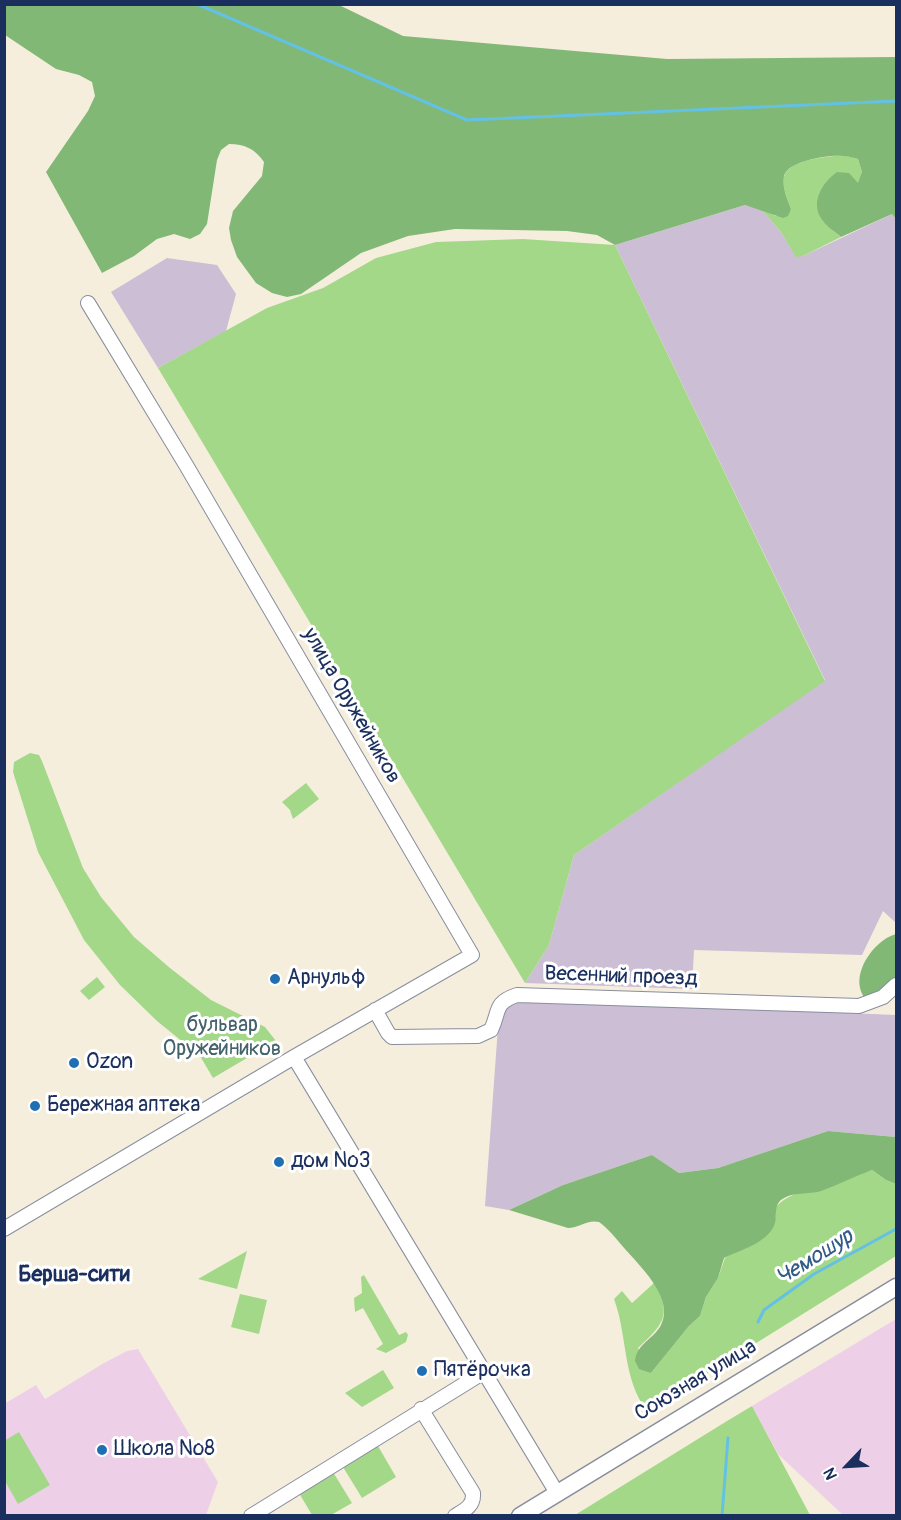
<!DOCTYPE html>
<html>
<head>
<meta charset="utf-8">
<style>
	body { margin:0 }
	#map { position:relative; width:901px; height:1520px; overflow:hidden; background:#f6eedd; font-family:Pangolin,sans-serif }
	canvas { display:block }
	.frame { position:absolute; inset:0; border:6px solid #1b2f5e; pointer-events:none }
	.north { position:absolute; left:817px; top:1436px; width:60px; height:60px; -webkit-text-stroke:4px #fff; paint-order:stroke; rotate:245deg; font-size:16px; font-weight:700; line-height:24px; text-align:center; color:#1b2f5e }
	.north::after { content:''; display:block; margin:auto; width:21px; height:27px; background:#1b2f5e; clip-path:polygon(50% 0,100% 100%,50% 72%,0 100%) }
</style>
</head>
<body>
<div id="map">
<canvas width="901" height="1520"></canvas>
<div class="frame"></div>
<div class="north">N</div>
</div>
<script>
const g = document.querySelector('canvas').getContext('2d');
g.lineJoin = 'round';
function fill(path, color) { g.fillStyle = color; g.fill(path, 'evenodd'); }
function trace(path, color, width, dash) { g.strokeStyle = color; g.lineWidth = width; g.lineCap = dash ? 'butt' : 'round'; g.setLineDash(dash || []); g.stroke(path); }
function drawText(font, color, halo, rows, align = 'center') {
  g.font = font + ' Pangolin,sans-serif'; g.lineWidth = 6; g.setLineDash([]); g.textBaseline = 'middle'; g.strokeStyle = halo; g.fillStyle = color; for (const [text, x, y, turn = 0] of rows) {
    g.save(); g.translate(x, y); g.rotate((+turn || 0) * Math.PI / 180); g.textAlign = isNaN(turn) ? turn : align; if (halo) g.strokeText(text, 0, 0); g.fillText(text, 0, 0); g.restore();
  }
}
fill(new Path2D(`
	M 896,1319 L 896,1515 L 843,1515 L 778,1454 L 752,1406 Z
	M 138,1349 L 218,1482 L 206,1515 L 5,1515 L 4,1404 L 36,1385 L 45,1399 L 104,1363 L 127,1351 Z`), '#edd0e8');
fill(new Path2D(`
	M 745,205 L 761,209 L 781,232 L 796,256 L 803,256 L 892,214 L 896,219 L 896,923 L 883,911 L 862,955 L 694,950 L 692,989 L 525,983 L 549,945 L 574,855 L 825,680 L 615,245 Z
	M 167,258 L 217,265 L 236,294 L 226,331 L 158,368 L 111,292 Z
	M 527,1000 L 896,1015 L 896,1137 L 828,1131 L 718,1168 L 679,1173 L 652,1155 L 563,1185 L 509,1210 L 485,1206 L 499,1013 L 508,1002 Z`), '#ccbed4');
fill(new Path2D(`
	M 843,155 L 858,159 L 862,172 L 859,183 L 823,221 L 841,237 L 803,256 L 796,257 L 781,232 L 761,209 L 776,216 L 791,209 C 787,198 782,188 784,177 C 788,159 828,157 843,155 Z
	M 523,239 L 615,245 L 825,681 L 574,855 L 549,945 L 525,983 L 158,368 L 267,308 L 323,288 L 376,258 L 436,242 Z
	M 30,753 L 39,755 L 42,761 L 83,868 L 101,897 L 134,937 L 170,968 L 211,1000 L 265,1027 L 276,1041 L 213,1078 L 200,1056 L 157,1021 L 120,985 L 84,940 L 38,852 L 13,772 L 14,762 Z
	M 306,783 L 319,799 L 293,819 L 290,810 L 282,802 Z
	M 97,977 L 105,987 L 89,1000 L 80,991 Z
	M 872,1170 L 886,1180 L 896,1184 L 896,1256 L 647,1411 C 622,1378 628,1337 614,1299 L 622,1291 L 632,1303 L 654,1283 C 674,1316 661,1326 638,1348 L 651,1373 L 689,1326 L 700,1316 L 706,1297 L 718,1278 L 725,1258 L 776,1217 L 776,1207 C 790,1189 848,1178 872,1170 Z
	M 247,1251 L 237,1289 L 198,1279 Z
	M 364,1275 L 399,1335 L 406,1332 L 408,1335 L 406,1342 L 386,1353 L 376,1349 L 383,1344 L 363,1308 L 355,1312 L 354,1298 L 362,1293 L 361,1277 Z
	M 240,1294 L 267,1300 L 259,1334 L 231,1327 Z
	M 383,1370 L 394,1388 L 362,1407 L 345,1393 Z
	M 752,1406 L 810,1515 L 575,1515 L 727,1421 Z
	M 19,1432 L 50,1485 L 18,1504 L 5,1481 L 4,1441 Z
	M 378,1446 L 396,1477 L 362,1498 L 343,1467 Z
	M 333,1472 L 352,1503 L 331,1515 L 312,1515 L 299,1493 Z`), '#a3d889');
fill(new Path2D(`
	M 4,5 L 339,5 L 403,36 L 667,59 L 896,57 L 896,219 L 892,214 L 841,237 C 836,232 827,227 823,221 C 809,203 822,183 837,172 L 849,173 L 858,183 L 862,172 L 858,159 C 853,158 848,156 844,156 C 830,154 787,161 784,176 C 782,188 787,198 791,209 L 788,216 L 783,218 L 745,205 L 615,245 L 597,235 L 567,231 L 455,229 L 408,236 L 361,253 L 301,294 L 287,297 L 272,293 L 256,283 L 237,257 L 231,240 L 229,228 L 233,211 L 262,176 L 264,162 C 255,149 245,144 229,144 L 221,150 L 217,160 L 207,224 L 200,234 L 190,239 L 174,234 L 157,239 L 134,256 L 102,273 L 46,172 L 88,111 L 95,96 L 92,82 L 79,75 L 56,69 L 5,35 Z
	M 896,934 L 896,979 L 888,988 L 865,998 C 848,976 874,940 896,934 Z
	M 828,1131 L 896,1137 L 896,1184 L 886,1180 L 872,1170 C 855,1176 838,1185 821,1191 C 808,1195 793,1191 781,1200 C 773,1207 778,1217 774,1226 C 765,1244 740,1250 724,1258 L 718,1278 L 706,1297 L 700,1316 L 689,1326 L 651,1373 L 639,1369 L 635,1361 C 637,1343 654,1339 661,1325 C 675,1299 640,1266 625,1249 C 617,1240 609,1229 599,1222 C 588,1219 579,1228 568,1228 L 509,1210 L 563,1185 L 652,1155 L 679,1173 L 718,1168 Z`), '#82b875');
trace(new Path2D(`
	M 197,4 L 467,120 L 896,101
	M 758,1322 L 764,1310 L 814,1274 L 896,1229
	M 722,1516 L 728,1438`), '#65c1e3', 3);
const minor = new Path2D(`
	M 375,1010 L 388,1033 L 392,1037 L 478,1036 L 491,1030 C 500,1012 493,1003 517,995 L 859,1006 L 883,997 L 896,985
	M 294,1057 L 557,1493
	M 4,1229 L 294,1057 L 472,955 L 186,465 L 88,303
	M 421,1409 L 473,1493 C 474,1506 465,1510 455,1516
	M 251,1516 L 484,1372`);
const major = new Path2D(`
	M 520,1516 L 896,1287`);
trace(minor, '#888e9e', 16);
trace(major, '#888e9e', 19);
trace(minor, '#fff', 14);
trace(major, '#fff', 16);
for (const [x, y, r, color] of [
	[275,979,6,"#1f6fb2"],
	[74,1063,6,"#1f6fb2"],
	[35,1106,6,"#1f6fb2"],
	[279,1162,6,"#1f6fb2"],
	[422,1371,6,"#1f6fb2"],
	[102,1450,6,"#1f6fb2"]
]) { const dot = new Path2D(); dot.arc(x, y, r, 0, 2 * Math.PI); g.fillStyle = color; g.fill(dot); trace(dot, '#fff', 2); }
drawText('21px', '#1b2f5e', '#fff', [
	["улица Оружейников",351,706,60],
	["Весенний проезд",621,977,2],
	["Союзная улица",696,1381,-31]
]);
drawText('21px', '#1b2f5e', '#fff', [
	["Арнульф",287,979],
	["Ozon",86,1063],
	["Бережная аптека",47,1106],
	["дом №3",291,1162],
	["Пятёрочка",434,1371],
	["Школа №8",114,1450]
], 'left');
drawText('21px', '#44626b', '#fff', [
	["бульвар",222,1026],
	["Оружейников",222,1050]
]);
drawText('italic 22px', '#315b86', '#fff', [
	["Чемошур",815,1258,-32]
]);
drawText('bold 22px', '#1b2f5e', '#fff', [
	["Берша-сити",74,1275]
]);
</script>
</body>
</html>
